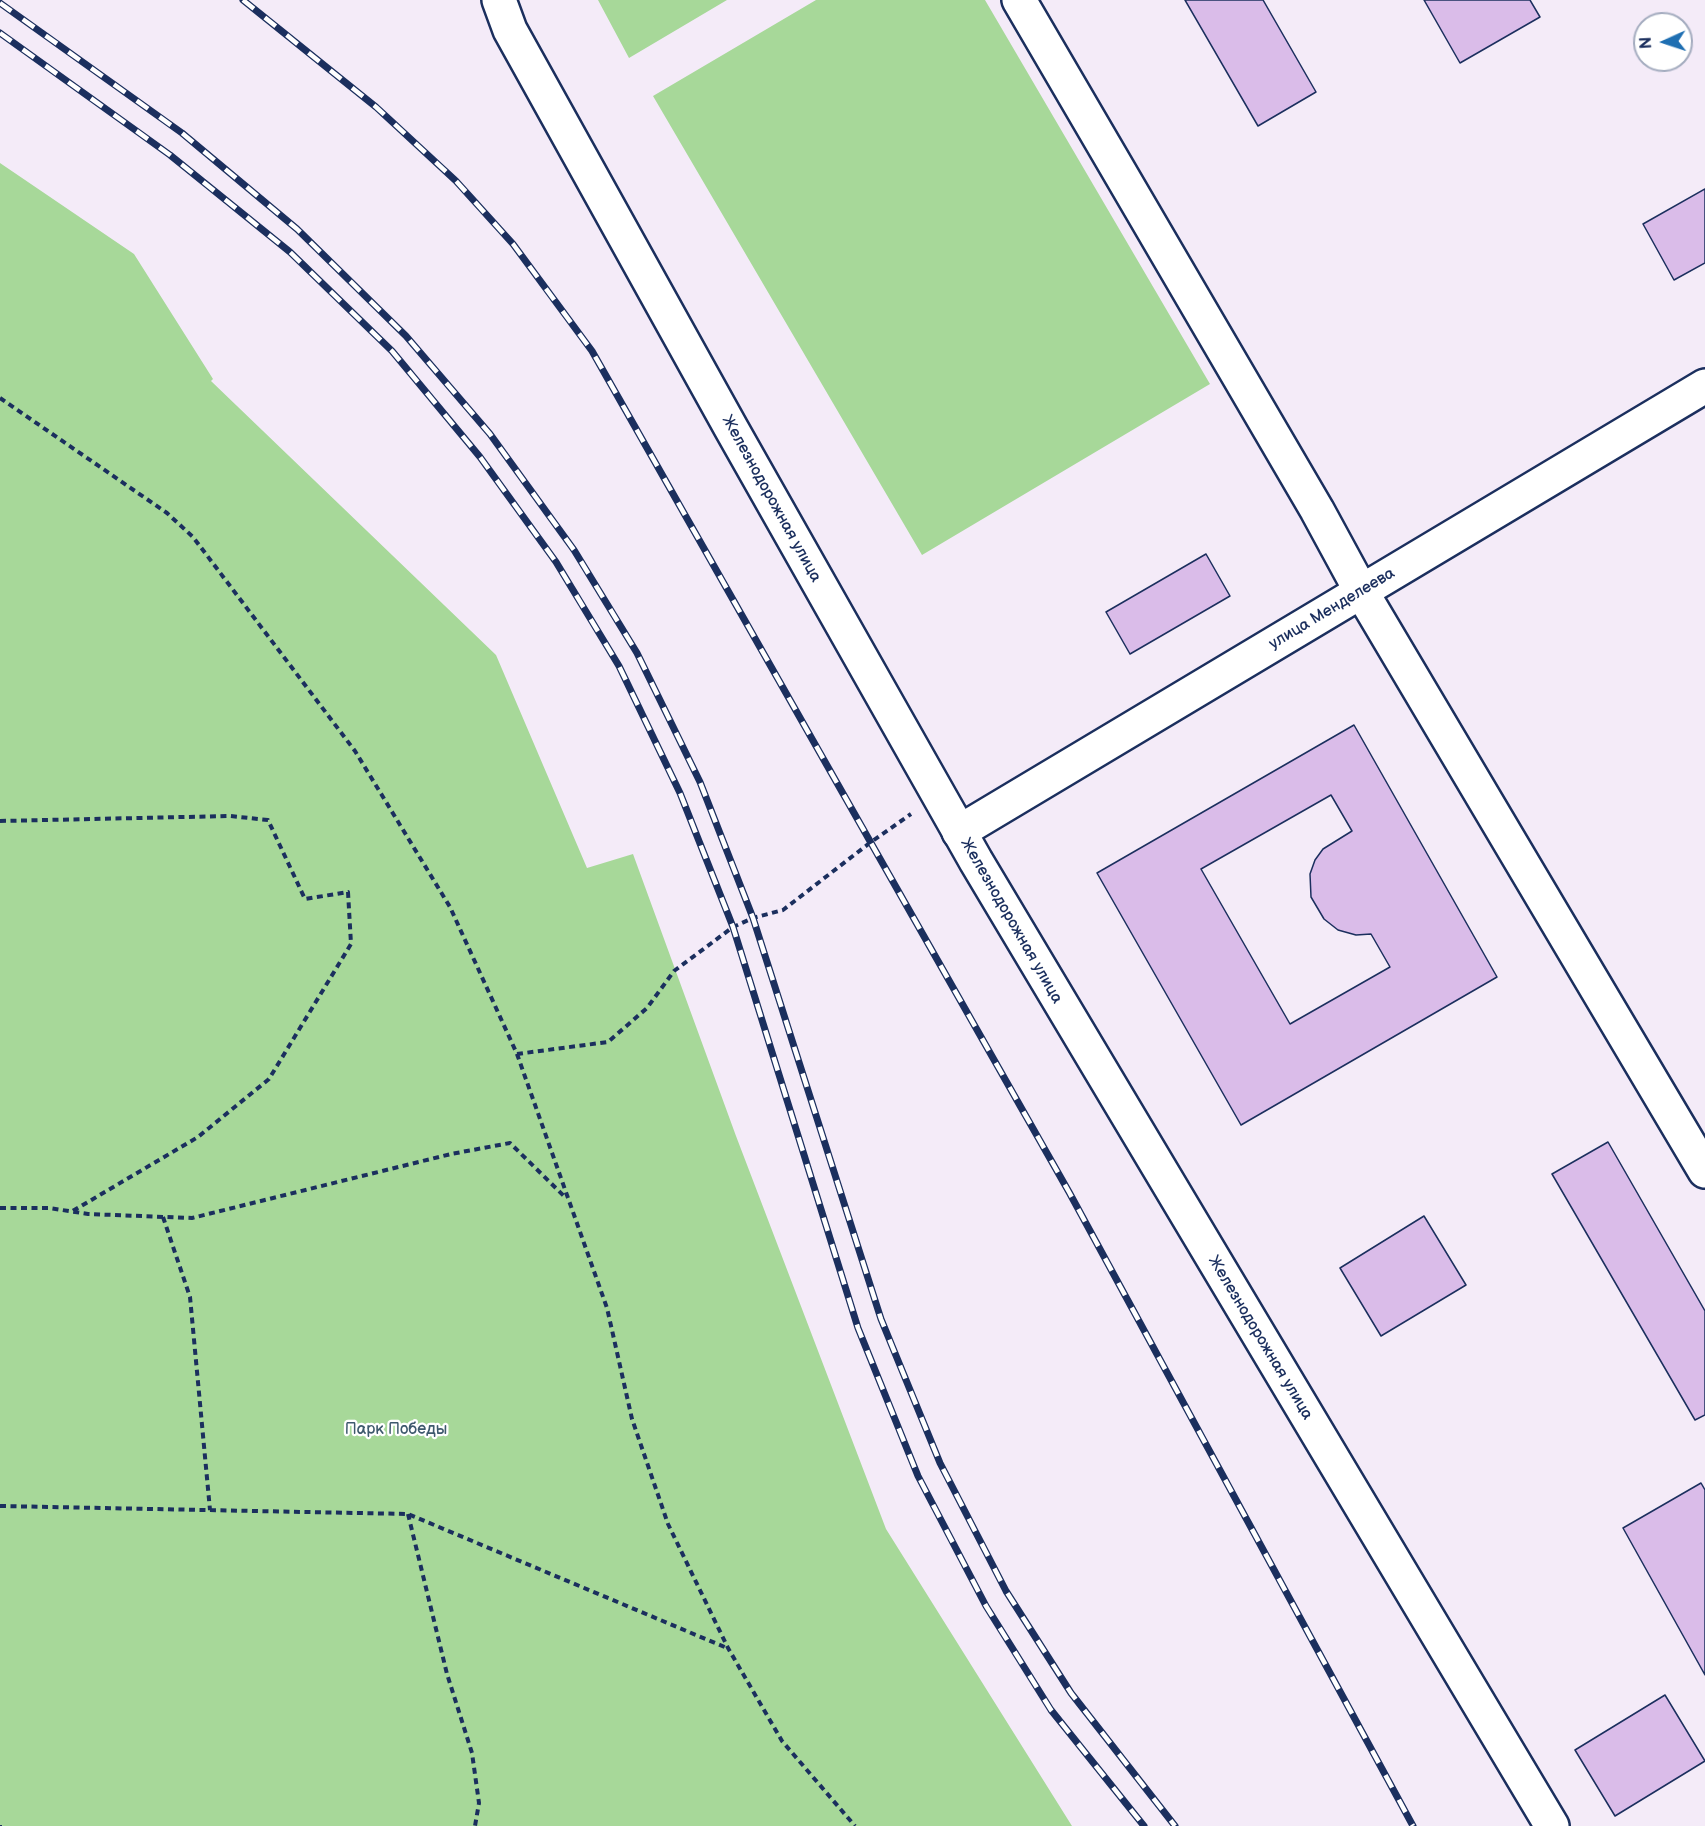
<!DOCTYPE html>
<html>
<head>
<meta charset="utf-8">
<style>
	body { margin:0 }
	#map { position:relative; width:1705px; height:1826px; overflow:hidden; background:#f4ebf8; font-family:"Balsamiq Sans",sans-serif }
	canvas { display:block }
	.north { position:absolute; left:1633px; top:12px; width:60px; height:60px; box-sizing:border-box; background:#fff; border:2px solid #a4acbf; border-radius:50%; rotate:267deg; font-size:16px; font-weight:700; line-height:24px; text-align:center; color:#1b2f5e }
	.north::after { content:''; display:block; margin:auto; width:21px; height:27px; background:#1f6fb2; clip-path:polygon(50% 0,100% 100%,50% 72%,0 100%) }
</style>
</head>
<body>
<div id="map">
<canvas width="1705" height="1826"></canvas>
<div class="north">N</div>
</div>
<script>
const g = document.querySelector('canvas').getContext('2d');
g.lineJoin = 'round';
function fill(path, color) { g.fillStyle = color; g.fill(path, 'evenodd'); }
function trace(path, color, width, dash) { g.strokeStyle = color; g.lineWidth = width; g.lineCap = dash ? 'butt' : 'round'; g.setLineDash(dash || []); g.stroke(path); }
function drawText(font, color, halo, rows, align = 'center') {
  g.font = font + ' "Balsamiq Sans",sans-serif'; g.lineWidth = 4.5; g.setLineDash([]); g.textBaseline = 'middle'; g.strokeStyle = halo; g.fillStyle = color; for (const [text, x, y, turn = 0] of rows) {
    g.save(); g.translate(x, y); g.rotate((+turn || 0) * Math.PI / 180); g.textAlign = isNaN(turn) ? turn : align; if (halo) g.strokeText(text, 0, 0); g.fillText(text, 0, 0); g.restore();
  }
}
fill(new Path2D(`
	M 598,0 L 727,0 L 629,58 Z
	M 816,0 L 985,0 L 1210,384 L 922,555 L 653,96 Z
	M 0,163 L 134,254 L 213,379 L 211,381 L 496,655 L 587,868 L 633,854 L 736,1136 L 886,1529 L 1072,1826 L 0,1826 Z`), '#a7d899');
const building = new Path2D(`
	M 1185,0 L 1263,0 L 1316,92 L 1258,126 Z
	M 1424,0 L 1530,0 L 1540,17 L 1460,63 Z
	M 1705,189 L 1705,263 L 1674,280 L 1643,224 Z
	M 1206,554 L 1230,596 L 1130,654 L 1106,612 Z
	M 1354,725 L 1497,977 L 1241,1125 L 1097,873 ZM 1331,795 L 1352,831 L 1323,849 L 1315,860 L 1310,874 L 1311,897 L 1324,919 L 1338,930 L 1356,935 L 1371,934 L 1390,967 L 1290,1024 L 1201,869 Z
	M 1608,1142 L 1705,1311 L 1705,1415 L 1695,1420 L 1552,1174 Z
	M 1424,1216 L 1466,1285 L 1381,1336 L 1340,1268 Z
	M 1701,1483 L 1705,1490 L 1705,1675 L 1623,1528 Z
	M 1665,1695 L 1705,1761 L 1615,1816 L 1575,1750 Z`);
fill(building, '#dabce9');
trace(building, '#1b2f5e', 1.5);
const minor = new Path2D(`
	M 1019,0 L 1317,510 L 1361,591 L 1705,1171
	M 959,832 L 1705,386`);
const major = new Path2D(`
	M 499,0 L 510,30 L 731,428 L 976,861 L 1552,1826`);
trace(minor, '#1b2f5e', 38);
trace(major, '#1b2f5e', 38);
trace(new Path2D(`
	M 0,398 L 167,513 L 193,537 L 355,751 L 450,907 L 517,1054 L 607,1308 L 632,1419 L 668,1524 L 728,1648 L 782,1741 L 855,1826
	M 0,821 L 230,816 L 268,820 L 305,899 L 348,892 L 351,944 L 269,1079 L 198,1137 L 71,1212
	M 517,1054 L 608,1042 L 647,1008 L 674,971 L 733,927 L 753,918 L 783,910 L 871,842 L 911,814
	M 0,1208 L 49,1208 L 88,1214 L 192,1218 L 451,1154 L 510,1143 L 566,1198
	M 163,1217 L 190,1297 L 210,1510
	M 0,1506 L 408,1514 L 727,1648
	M 408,1514 L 447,1674 L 472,1753 L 479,1803 L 475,1826
	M 0,1825 L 0,1826`), '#1b2f5e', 4, [6, 4.5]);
trace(minor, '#fff', 33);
trace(major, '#fff', 33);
const rail = new Path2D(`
	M 243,0 L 376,107 L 456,181 L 513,244 L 592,351 L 1069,1192 L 1413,1826
	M 0,3 L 182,133 L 297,229 L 406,336 L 490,434 L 574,550 L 637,653 L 700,782 L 753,918 L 881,1319 L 940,1463 L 1006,1591 L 1071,1693 L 1175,1826
	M 0,33 L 170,155 L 290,252 L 392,351 L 480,457 L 556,562 L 619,666 L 680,793 L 733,927 L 858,1328 L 918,1476 L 986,1606 L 1051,1710 L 1144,1826`);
trace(rail, '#1b2f5e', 7);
trace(rail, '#fff', 4.5, [14]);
drawText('16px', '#1b2f5e', '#fff', [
	["Железнодорожная улица",771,499,61],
	["улица Менделеева",1332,609,-31],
	["Железнодорожная улица",1011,921,60],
	["Железнодорожная улица",1260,1338,59]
]);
drawText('16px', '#3e596d', '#fff', [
	["Парк Победы",396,1430]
]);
</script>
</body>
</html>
